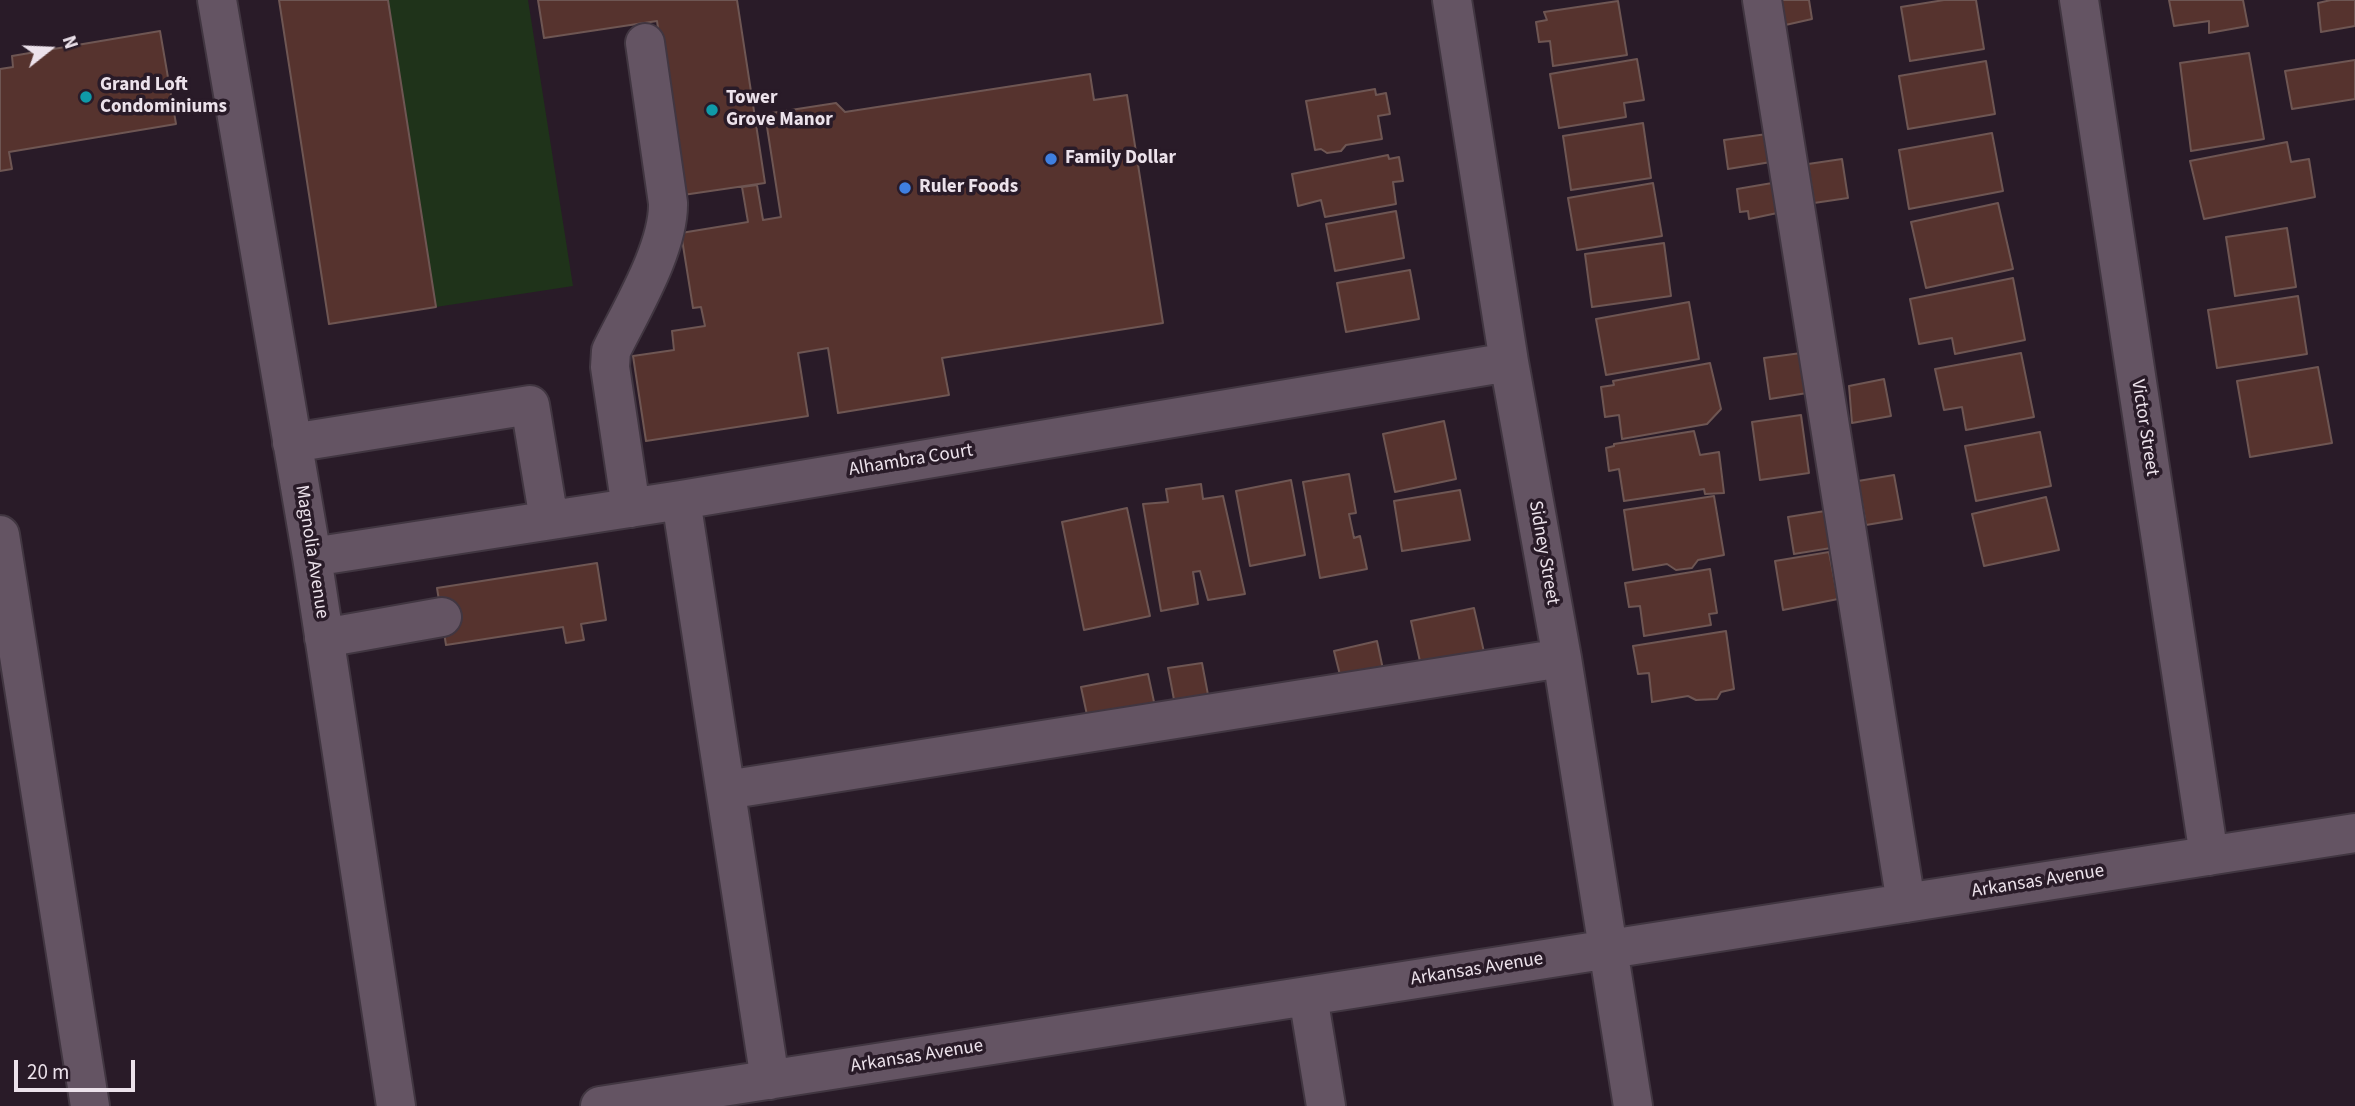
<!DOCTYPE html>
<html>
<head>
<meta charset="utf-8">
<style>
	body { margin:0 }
	#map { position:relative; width:2355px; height:1106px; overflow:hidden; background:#291b28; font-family:"Source Sans 3",sans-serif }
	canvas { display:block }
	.north { position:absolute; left:14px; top:14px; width:70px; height:70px; -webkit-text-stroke:5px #291b28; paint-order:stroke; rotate:72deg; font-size:19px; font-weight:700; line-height:28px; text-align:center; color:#ece2eb }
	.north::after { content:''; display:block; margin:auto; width:24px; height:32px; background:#ece2eb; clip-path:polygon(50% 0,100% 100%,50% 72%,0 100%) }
	.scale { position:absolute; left:14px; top:1060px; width:121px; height:32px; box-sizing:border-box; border:4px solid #ece2eb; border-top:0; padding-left:9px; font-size:21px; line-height:24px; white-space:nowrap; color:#ece2eb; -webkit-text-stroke:5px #291b28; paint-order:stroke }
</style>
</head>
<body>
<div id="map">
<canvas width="2355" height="1106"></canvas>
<div class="north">N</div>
<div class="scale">20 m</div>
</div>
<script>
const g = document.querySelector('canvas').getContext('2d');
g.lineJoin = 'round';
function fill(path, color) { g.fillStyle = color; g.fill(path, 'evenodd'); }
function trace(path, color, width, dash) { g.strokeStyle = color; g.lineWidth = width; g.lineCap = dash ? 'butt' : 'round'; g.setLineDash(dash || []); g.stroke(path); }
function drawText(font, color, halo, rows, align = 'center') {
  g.font = font + ' "Source Sans 3",sans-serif'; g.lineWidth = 7; g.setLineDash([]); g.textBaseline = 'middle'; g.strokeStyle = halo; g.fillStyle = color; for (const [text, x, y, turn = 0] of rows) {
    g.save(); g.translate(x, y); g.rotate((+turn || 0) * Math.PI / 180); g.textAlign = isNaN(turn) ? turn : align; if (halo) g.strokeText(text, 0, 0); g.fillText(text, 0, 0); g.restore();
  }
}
fill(new Path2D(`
	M 388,0 L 528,0 L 573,286 L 436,307 Z`), '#1f331a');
const building = new Path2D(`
	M 279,0 L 388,0 L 436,307 L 329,324 Z
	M 538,0 L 737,0 L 765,183 L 683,195 L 657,21 L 544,38 Z
	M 1777,0 L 1809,0 L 1812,19 L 1781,26 Z
	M 1944,0 L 1976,0 L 1984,49 L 1910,61 L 1901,7 Z
	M 2169,0 L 2243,0 L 2248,26 L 2209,33 L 2209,21 L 2174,26 Z
	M 2331,0 L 2355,0 L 2355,26 L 2321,32 L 2318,3 Z
	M 1618,1 L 1627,55 L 1553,66 L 1550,41 L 1539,42 L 1536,22 L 1547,20 L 1544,12 Z
	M 160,31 L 176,124 L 9,152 L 12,169 L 0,171 L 0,69 L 13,67 L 12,56 Z
	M 2249,53 L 2264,139 L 2191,151 L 2180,63 Z
	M 1637,59 L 1644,100 L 1624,103 L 1626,117 L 1559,128 L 1550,74 Z
	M 2355,60 L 2355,99 L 2292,109 L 2285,71 Z
	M 1986,61 L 1995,114 L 1908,129 L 1899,76 Z
	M 1090,74 L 1094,100 L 1127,95 L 1163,323 L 942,358 L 949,395 L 838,413 L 828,348 L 798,353 L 808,416 L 646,441 L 633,356 L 674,350 L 672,331 L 705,326 L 701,307 L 693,308 L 681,233 L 748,222 L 742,187 L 757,185 L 763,220 L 781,217 L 765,114 L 836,103 L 845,112 Z
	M 1375,89 L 1376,95 L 1386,93 L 1390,114 L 1378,116 L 1382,139 L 1346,145 L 1341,151 L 1327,153 L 1321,149 L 1315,150 L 1306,101 Z
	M 1643,123 L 1651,178 L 1571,190 L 1563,136 Z
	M 1992,133 L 2003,191 L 1909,209 L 1899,150 Z
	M 1767,134 L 1771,162 L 1728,169 L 1724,140 Z
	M 2287,142 L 2291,162 L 2309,159 L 2315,197 L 2204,219 L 2190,161 Z
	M 1388,155 L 1389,159 L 1399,157 L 1403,181 L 1393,182 L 1396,204 L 1325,217 L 1321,200 L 1298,206 L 1292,174 Z
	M 1842,159 L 1848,198 L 1814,203 L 1808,164 Z
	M 1778,182 L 1782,212 L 1749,219 L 1748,211 L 1740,212 L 1737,189 Z
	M 1653,183 L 1662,236 L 1577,250 L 1568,198 Z
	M 1998,203 L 2013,269 L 1926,288 L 1911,222 Z
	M 1396,211 L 1404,258 L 1335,271 L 1326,224 Z
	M 2287,228 L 2296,287 L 2235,296 L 2226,237 Z
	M 1664,243 L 1671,296 L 1592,307 L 1585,254 Z
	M 1410,270 L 1419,319 L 1346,332 L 1337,283 Z
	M 2013,278 L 2025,340 L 1955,354 L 1952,338 L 1919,344 L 1910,299 Z
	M 2298,296 L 2307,354 L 2217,368 L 2208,310 Z
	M 1689,302 L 1699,359 L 1606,375 L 1596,319 Z
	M 1801,353 L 1807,393 L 1770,399 L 1764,358 Z
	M 2021,353 L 2034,417 L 1966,430 L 1962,407 L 1944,410 L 1935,369 Z
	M 1710,363 L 1721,409 L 1707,424 L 1622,439 L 1619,415 L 1605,417 L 1601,387 L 1614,385 L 1613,381 Z
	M 2318,367 L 2332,443 L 2250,457 L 2237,381 Z
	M 1884,379 L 1891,416 L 1852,423 L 1849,386 Z
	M 1801,415 L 1809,473 L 1760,480 L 1752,422 Z
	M 1444,421 L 1456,479 L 1395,492 L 1383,434 Z
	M 1694,431 L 1700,455 L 1719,452 L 1724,493 L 1705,494 L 1704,489 L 1624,501 L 1619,469 L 1609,471 L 1606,448 L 1614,446 L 1614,444 Z
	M 2040,432 L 2051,486 L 1976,501 L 1965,446 Z
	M 1349,474 L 1356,513 L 1349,514 L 1354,538 L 1360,536 L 1367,569 L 1320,578 L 1303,482 Z
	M 1894,475 L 1902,519 L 1866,525 L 1858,481 Z
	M 1291,480 L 1305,555 L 1250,566 L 1236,491 Z
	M 1201,484 L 1203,499 L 1223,496 L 1245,594 L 1208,600 L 1200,571 L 1193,572 L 1198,604 L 1161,611 L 1143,504 L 1168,502 L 1166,489 Z
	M 1460,490 L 1470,540 L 1402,551 L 1394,501 Z
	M 1714,496 L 1724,555 L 1698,560 L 1692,568 L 1676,570 L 1667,564 L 1633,570 L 1624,510 Z
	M 2046,497 L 2059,550 L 1984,566 L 1972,514 Z
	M 1127,508 L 1150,616 L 1084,630 L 1062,522 Z
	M 1825,511 L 1831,548 L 1794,554 L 1788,517 Z
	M 1829,552 L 1838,599 L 1783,610 L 1775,561 Z
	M 597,563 L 606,620 L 581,624 L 584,640 L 566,643 L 563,627 L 446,645 L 437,588 Z
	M 1710,569 L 1717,613 L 1709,614 L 1711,625 L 1644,636 L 1640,606 L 1629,607 L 1625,583 Z
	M 1474,608 L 1486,661 L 1423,675 L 1411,621 Z
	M 1726,631 L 1734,689 L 1721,692 L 1717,699 L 1696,700 L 1688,696 L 1652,702 L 1649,673 L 1638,674 L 1633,646 Z
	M 1377,641 L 1384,674 L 1342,683 L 1334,651 Z
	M 1202,663 L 1209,700 L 1175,705 L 1168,668 Z
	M 1148,674 L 1157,716 L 1090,729 L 1081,687 Z`);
fill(building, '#56332e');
trace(building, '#6e5653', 2);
const minor = new Path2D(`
	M 217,0 L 312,557 L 396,1106
	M 1452,0 L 1509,362 L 1562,658 L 1633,1106
	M 1762,0 L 1906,903
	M 2079,0 L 2209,856
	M 292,443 L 530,405 L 549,520
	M 681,500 L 770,1080
	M 631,508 L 610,367 L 611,351 C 631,310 669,248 668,203 L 645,43
	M 0,535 L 90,1106
	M 312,557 L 681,500 L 1509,362
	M 324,638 L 442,617
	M 726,790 L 1562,658
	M 1308,996 L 1326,1106
	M 600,1106 L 2355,833`);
trace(minor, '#413641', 42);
trace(minor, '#645463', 38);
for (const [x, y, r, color] of [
	[86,97,7,"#0f9aa8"],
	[712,110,7,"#0f9aa8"],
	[1051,159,7,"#3f7fe0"],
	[905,188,7,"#3f7fe0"]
]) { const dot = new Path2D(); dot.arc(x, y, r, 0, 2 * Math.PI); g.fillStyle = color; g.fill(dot); trace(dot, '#291b28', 2.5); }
drawText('bold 19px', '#ece2eb', '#291b28', [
	["Grand Loft",100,86],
	["Condominiums",100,108],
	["Tower",726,99],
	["Grove Manor",726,121],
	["Family Dollar",1065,159],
	["Ruler Foods",919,188]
], 'left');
drawText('19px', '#ece2eb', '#291b28', [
	["Victor Street",2144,428,81],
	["Alhambra Court",911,461,-9],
	["Magnolia Avenue",311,552,81],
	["Sidney Street",1543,553,80],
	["Arkansas Avenue",2038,882,-9],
	["Arkansas Avenue",1477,970,-9],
	["Arkansas Avenue",917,1057,-9]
]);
</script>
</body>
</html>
